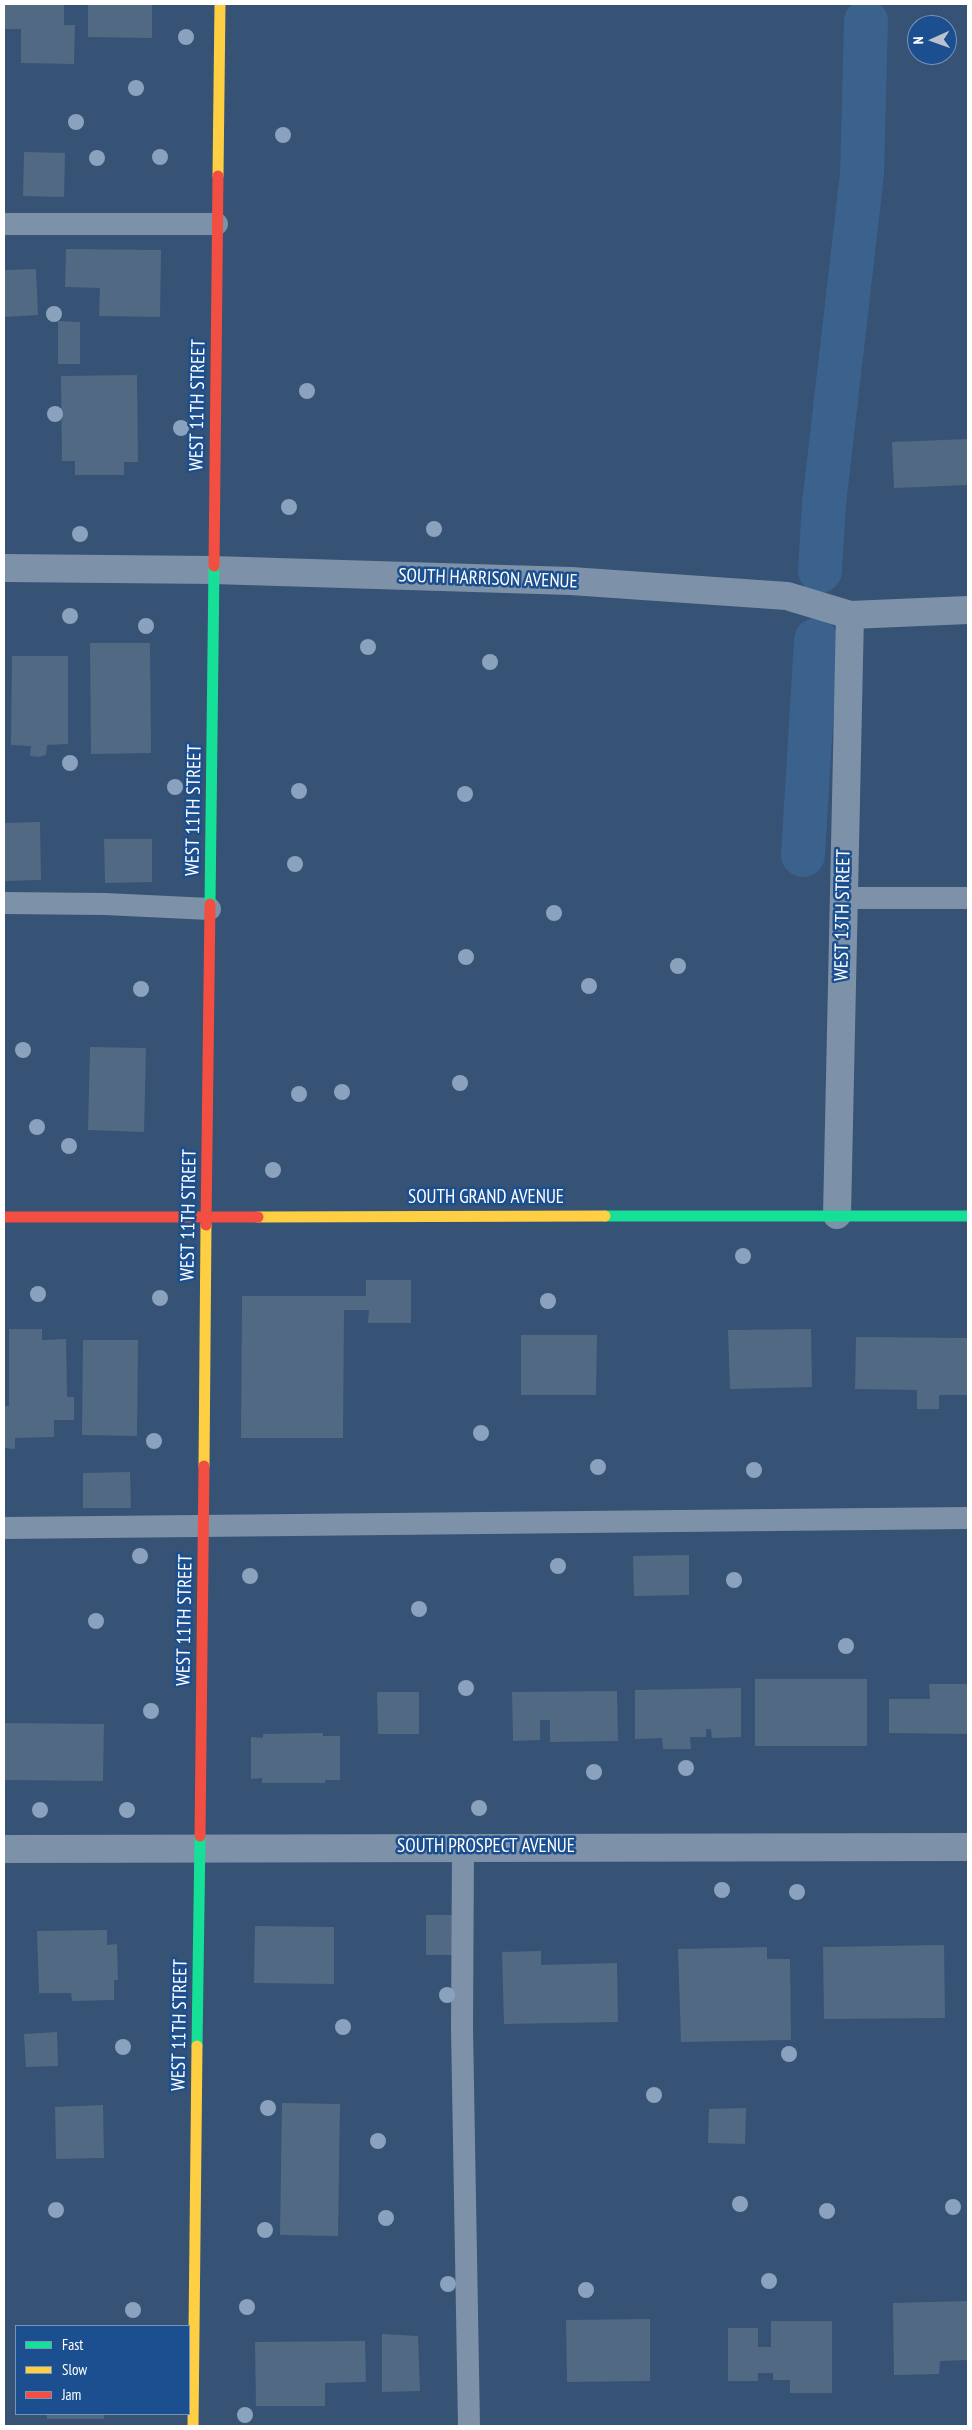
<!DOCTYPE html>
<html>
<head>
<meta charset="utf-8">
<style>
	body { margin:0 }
	#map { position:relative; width:972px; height:2430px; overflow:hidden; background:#365274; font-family:"PT Sans Narrow",sans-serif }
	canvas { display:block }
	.frame { position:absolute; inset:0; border:5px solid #fff; pointer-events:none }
	.legend { position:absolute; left:15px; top:2325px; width:175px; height:90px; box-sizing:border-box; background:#1b4f8f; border:1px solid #7695bc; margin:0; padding:6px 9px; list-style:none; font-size:15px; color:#fff }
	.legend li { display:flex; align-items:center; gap:10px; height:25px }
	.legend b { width:25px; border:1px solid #7695bc }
	.north { position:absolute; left:907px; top:15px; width:50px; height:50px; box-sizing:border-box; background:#1b4f8f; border:1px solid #7695bc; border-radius:50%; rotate:268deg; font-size:14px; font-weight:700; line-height:20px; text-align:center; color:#fff }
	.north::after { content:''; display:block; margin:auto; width:18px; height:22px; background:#b9c2ce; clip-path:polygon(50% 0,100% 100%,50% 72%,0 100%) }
</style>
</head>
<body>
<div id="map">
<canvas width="972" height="2430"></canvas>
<div class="frame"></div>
<ul class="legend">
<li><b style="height:6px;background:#16e098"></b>Fast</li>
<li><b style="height:6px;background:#ffcf43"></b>Slow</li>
<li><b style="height:6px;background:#f24e42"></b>Jam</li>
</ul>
<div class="north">N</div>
</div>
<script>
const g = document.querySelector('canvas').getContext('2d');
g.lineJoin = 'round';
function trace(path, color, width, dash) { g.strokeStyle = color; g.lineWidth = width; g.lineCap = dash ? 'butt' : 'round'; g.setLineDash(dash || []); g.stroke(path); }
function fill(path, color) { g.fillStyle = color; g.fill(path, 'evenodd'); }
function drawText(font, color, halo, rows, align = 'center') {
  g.font = font + ' "PT Sans Narrow",sans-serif'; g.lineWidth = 5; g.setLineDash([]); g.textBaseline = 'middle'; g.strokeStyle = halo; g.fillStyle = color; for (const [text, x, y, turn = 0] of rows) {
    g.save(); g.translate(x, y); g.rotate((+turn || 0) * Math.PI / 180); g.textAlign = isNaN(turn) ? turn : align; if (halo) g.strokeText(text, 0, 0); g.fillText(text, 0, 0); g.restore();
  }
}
trace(new Path2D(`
	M 866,21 L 867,4`), '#3b618d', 12);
trace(new Path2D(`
	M 820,571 L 824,504 L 862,174 L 866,21
	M 803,855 L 816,640`), '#3b618d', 44);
fill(new Path2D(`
	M 4,4 L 64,4 L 64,25 L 75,25 L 74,64 L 21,63 L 21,29 L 4,29 Z
	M 88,4 L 152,4 L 152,38 L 88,37 Z
	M 24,152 L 65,153 L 64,197 L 23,196 Z
	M 66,249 L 161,250 L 160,317 L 99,316 L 100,288 L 65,287 Z
	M 36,269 L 38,315 L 4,317 L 4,270 Z
	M 58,321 L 80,322 L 80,364 L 58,364 Z
	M 137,375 L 138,462 L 124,462 L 124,475 L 75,475 L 75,461 L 62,461 L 61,376 Z
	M 968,439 L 968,485 L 894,488 L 892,442 Z
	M 90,643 L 150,643 L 151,753 L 91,754 Z
	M 12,656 L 68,656 L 68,744 L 47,745 L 46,755 L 39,757 L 30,756 L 31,746 L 11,745 Z
	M 40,822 L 41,880 L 4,881 L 4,823 Z
	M 104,839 L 152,839 L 152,882 L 105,883 Z
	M 90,1047 L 146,1048 L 144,1132 L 88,1130 Z
	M 366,1280 L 411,1280 L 411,1323 L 368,1323 L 369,1310 L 344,1310 L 343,1438 L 241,1438 L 242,1296 L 366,1296 Z
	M 9,1329 L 42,1329 L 42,1340 L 66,1339 L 67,1397 L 74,1397 L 74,1420 L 54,1420 L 54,1437 L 15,1438 L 15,1449 L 4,1448 L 4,1406 L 9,1406 Z
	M 811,1329 L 812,1387 L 730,1389 L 728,1330 Z
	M 521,1335 L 597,1335 L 596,1395 L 521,1395 Z
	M 856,1337 L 968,1338 L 968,1395 L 939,1395 L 939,1409 L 917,1409 L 917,1390 L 855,1389 Z
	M 83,1340 L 138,1340 L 137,1436 L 82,1435 Z
	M 130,1472 L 131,1508 L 83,1508 L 83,1473 Z
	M 689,1555 L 689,1595 L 634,1596 L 633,1556 Z
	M 755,1679 L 867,1679 L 867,1746 L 755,1746 Z
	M 929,1684 L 968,1684 L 968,1734 L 889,1733 L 889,1699 L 930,1699 Z
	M 741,1688 L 741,1737 L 712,1738 L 711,1729 L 706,1729 L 706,1737 L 690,1737 L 691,1749 L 663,1749 L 662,1738 L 635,1739 L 635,1690 Z
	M 617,1691 L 618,1741 L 550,1742 L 550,1720 L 540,1720 L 540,1740 L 513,1741 L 512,1692 Z
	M 377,1692 L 419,1692 L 419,1734 L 378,1734 Z
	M 4,1723 L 104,1724 L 103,1781 L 4,1780 Z
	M 323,1733 L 323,1736 L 340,1736 L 340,1780 L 325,1780 L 325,1783 L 262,1783 L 262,1778 L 251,1779 L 251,1737 L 263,1738 L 263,1734 Z
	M 426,1915 L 453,1915 L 453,1955 L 426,1955 Z
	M 255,1926 L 334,1927 L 334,1984 L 254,1983 Z
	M 107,1930 L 107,1945 L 117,1944 L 118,1980 L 114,1980 L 114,2000 L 72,2001 L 71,1993 L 39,1993 L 37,1931 Z
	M 944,1945 L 945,2018 L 824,2019 L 823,1947 Z
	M 767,1947 L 767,1959 L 790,1959 L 791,2040 L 681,2042 L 678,1949 Z
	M 541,1951 L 541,1965 L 617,1963 L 618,2022 L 504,2024 L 502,1952 Z
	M 57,2032 L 58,2066 L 26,2067 L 24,2034 Z
	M 282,2103 L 340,2104 L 338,2236 L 280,2235 Z
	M 103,2105 L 104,2158 L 56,2159 L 55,2107 Z
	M 746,2108 L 745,2144 L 708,2143 L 709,2109 Z
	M 968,2301 L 968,2360 L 940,2361 L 939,2374 L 894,2375 L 893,2303 Z
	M 650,2319 L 650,2381 L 567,2382 L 566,2320 Z
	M 771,2321 L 832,2321 L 832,2393 L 790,2393 L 790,2380 L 773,2380 L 773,2373 L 758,2373 L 758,2381 L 728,2381 L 728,2328 L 758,2328 L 758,2347 L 771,2347 Z
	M 382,2334 L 418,2336 L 420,2391 L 382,2392 Z
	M 365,2341 L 366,2382 L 325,2383 L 325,2406 L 256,2406 L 255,2342 Z
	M 47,2414 L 104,2414 L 104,2419 L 47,2419 Z`), '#526984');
trace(new Path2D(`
	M 4,224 L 217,224
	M 843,898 L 968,898
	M 4,903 L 105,904 L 210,909
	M 4,1528 L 968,1518
	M 463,1847 L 462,2028 L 469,2426`), '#7d92a8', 22);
trace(new Path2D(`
	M 4,568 L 213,570 L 571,581 L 787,596 L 850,615 L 968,610
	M 837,1215 L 850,615
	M 4,1849 L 968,1847`), '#7d92a8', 28);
trace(new Path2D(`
	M 210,904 L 214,566
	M 605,1216 L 968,1216
	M 197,2046 L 200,1836`), '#16e098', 11);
trace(new Path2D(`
	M 218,176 L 220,4
	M 258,1217 L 605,1216
	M 204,1466 L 206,1225
	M 193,2426 L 197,2046`), '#ffcf43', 11);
trace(new Path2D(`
	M 214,566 L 218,176
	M 4,1217 L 258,1217
	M 206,1225 L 210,904
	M 200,1836 L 204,1466`), '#f24e42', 11);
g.fillStyle = '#8aa2be';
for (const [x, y] of [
	[186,37],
	[136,88],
	[76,122],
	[283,135],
	[160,157],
	[97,158],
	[54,314],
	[307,391],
	[55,414],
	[181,428],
	[289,507],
	[434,529],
	[80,534],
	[70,616],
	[146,626],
	[368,647],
	[490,662],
	[70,763],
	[175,787],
	[299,791],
	[465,794],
	[295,864],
	[554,913],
	[466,957],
	[678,966],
	[589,986],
	[141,989],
	[23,1050],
	[460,1083],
	[342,1092],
	[299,1094],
	[37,1127],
	[69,1146],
	[273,1170],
	[743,1256],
	[38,1294],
	[160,1298],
	[548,1301],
	[481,1433],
	[154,1441],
	[598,1467],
	[754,1470],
	[140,1556],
	[558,1566],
	[250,1576],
	[734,1580],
	[419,1609],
	[96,1621],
	[846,1646],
	[466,1688],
	[151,1711],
	[686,1768],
	[594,1772],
	[479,1808],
	[40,1810],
	[127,1810],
	[722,1890],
	[797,1892],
	[447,1995],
	[343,2027],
	[123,2047],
	[789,2054],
	[654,2095],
	[268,2108],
	[378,2141],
	[740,2204],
	[953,2207],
	[56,2210],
	[827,2211],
	[386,2218],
	[265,2230],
	[769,2281],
	[448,2284],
	[586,2290],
	[247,2307],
	[133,2310],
	[245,2415]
]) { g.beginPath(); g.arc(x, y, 8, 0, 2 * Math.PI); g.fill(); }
drawText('19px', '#fff', '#1b4f8f', [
	["WEST 11TH STREET",198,405,-89],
	["SOUTH HARRISON AVENUE",488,579,2],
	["WEST 11TH STREET",194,810,-89],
	["WEST 13TH STREET",843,915,-89],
	["SOUTH GRAND AVENUE",486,1198],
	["WEST 11TH STREET",189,1215,-89],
	["WEST 11TH STREET",185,1620,-89],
	["SOUTH PROSPECT AVENUE",486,1847],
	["WEST 11TH STREET",180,2025,-89]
]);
</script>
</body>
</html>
